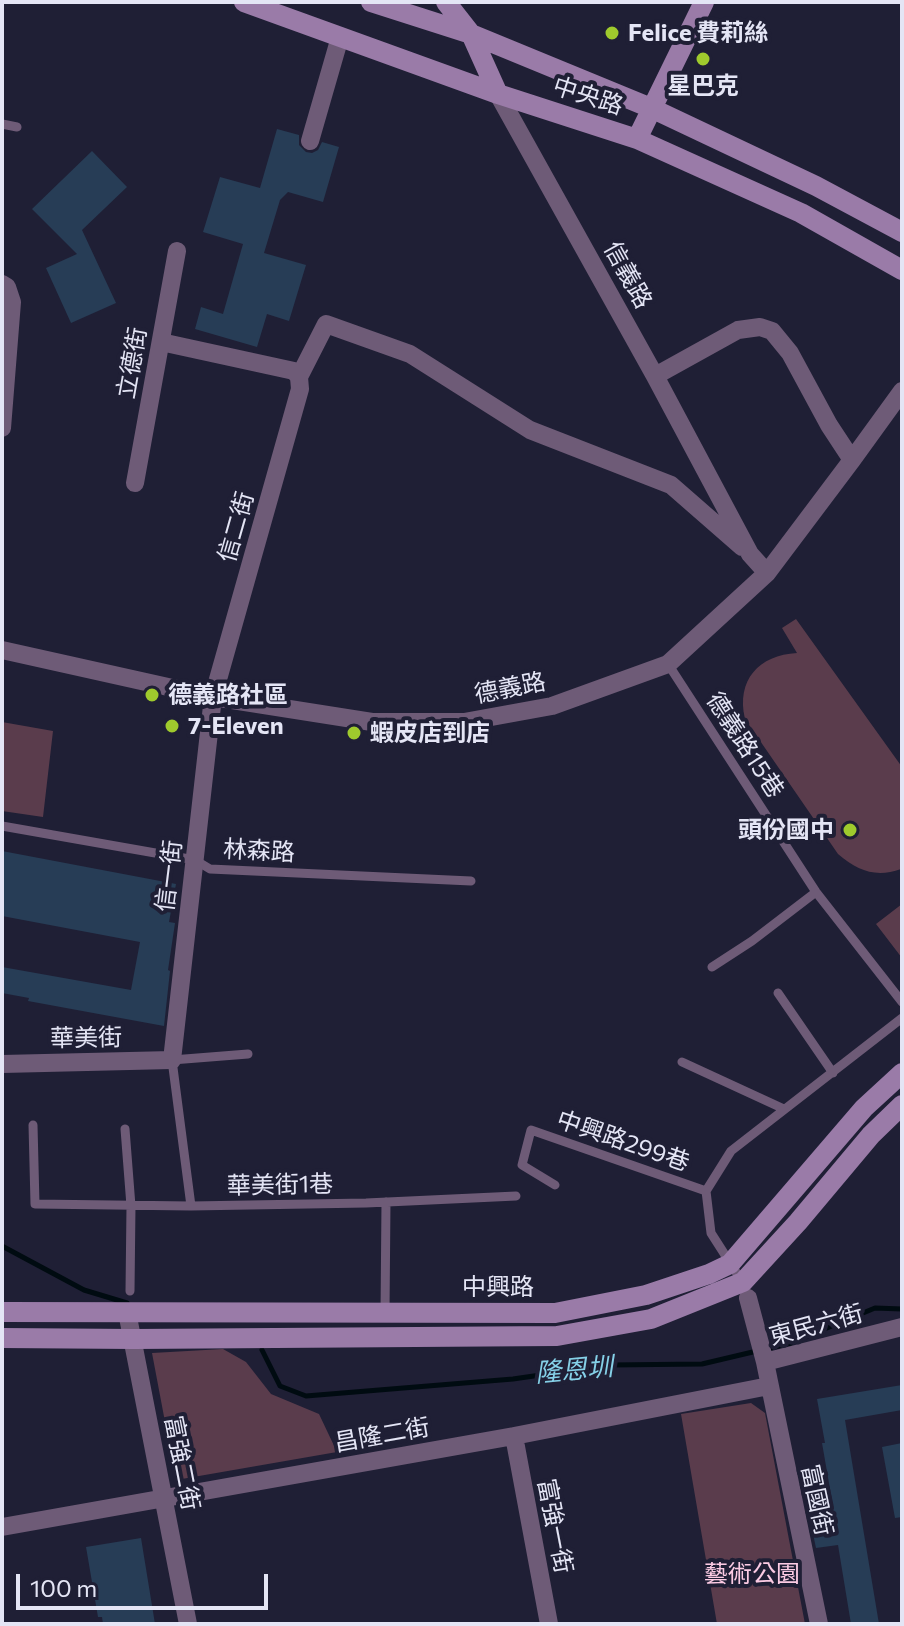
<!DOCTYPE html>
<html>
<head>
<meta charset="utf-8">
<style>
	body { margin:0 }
	#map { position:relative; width:904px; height:1626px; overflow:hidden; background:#1f1f35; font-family:Commissioner,sans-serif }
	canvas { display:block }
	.frame { position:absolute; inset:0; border:4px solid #e4e5f5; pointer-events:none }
	.scale { position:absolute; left:16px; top:1574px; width:252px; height:36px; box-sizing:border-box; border:4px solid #e4e5f5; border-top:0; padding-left:10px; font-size:24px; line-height:28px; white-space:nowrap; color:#e4e5f5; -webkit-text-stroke:6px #1f1f35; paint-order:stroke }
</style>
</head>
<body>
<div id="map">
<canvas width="904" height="1626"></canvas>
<div class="frame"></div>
<div class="scale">100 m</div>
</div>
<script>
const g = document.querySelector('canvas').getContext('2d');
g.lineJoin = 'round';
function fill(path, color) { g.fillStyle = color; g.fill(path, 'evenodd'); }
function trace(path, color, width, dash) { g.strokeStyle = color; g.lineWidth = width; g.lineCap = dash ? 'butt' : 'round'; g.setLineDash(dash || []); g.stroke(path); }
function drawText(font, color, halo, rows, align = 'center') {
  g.font = font + ' Commissioner,"Noto Sans TC",sans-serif'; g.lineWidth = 8; g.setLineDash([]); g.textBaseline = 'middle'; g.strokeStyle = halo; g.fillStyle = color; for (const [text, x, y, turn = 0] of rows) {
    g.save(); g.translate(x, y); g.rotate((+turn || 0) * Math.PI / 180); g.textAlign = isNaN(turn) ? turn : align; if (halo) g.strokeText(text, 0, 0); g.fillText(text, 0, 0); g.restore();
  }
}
fill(new Path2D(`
	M 796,619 L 902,767 L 901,869 C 876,878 858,871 838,854 L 745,719 C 736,680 759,655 797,653 L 782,628 Z
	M 2,722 L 53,731 L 43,817 L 2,811 Z
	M 902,904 L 902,958 L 876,924 Z
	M 223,1349 L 246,1362 L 271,1394 L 319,1414 L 337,1452 L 176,1480 L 152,1353 Z
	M 751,1403 L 765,1413 L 805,1624 L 717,1624 L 681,1414 Z`), '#5a3c4c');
trace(new Path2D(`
	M 2,1246 L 84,1290 L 127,1303
	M 767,1349 L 791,1343 L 875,1308 L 902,1309
	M 262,1350 L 280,1386 L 306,1396 L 513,1379 L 610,1365 L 702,1364 L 757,1351`), '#000b11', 5);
fill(new Path2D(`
	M 277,129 L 299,135 L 299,145 L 306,152 L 312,153 L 318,150 L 322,142 L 339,147 L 323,202 L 288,192 L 280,200 L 264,253 L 306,265 L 289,321 L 267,314 L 257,347 L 195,329 L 201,307 L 223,314 L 243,244 L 203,232 L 220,177 L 260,188 Z
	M 92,151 L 127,187 L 82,230 L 116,303 L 71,323 L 46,268 L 77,254 L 32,209 Z
	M 2,851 L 176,884 L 169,922 L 175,923 L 168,970 L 170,971 L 164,1026 L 28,1001 L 29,998 L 2,993 L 2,967 L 131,990 L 140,942 L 2,916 Z
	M 902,1385 L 902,1410 L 845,1420 L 879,1624 L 851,1624 L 838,1545 L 816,1548 L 808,1510 L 833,1506 L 822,1443 L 825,1443 L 817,1399 Z
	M 902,1443 L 902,1517 L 895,1518 L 882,1447 Z
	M 141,1538 L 155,1624 L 103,1624 L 102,1617 L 98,1617 L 86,1547 Z`), '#273d56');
trace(new Path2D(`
	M 2,124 L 17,127
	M 668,664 L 816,892 L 902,1002
	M 2,826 L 195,860 L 210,869 L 471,881
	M 712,967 L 752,941 L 816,892
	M 778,993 L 833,1073
	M 682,1062 L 784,1109
	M 33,1125 L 35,1204 L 191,1206 L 366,1203 L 516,1196
	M 125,1129 L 131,1206 L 130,1291
	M 555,1185 L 522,1165 L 531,1130 L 706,1191 L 711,1233 L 743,1283
	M 706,1191 L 731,1151 L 902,1018
	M 191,1206 L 172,1060 L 248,1054
	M 385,1312 L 386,1202`), '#6e5b77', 9);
trace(new Path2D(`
	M 498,94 L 655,376 L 750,554 L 767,573
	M 310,141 L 340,37
	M 2,284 L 7,287 L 12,302 L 2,428
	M 655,376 L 738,330 L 760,327 L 772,331 L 790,353 L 829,425 L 852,460
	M 299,377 L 326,324 L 410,354 L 530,430 L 671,485 L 742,547
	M 135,483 L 177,251
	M 2,650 L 213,697 L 372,722 L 464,722 L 552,706 L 668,664 L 767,573 L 852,460 L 902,391
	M 2,1064 L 172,1060 L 213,697 L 300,389 L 299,377 L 294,371 L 161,342
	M 748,1298 L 765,1362
	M 127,1312 L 188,1624
	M 514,1436 L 549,1624
	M 2,1527 L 514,1436 L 769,1386
	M 819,1624 L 765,1362 L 902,1327`), '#6e5b77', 18);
trace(new Path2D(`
	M 244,2 L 498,94 L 637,139 L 801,213 L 902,270
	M 371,2 L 471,34 L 651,108 L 816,186 L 902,232
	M 446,2 L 471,34 L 498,94
	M 637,139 L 704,2
	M 2,1312 L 555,1313 L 646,1295 L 709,1274 L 730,1264 L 864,1108 L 902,1073
	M 2,1338 L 134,1339 L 557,1336 L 651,1319 L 743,1282 L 798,1222 L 871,1135 L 902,1105`), '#9a7ba8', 20);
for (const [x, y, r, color] of [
	[612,33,8,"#9fca2d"],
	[703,59,8,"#9fca2d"],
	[152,695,8,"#9fca2d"],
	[172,726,8,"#9fca2d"],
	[354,733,8,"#9fca2d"],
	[850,830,8,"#9fca2d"]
]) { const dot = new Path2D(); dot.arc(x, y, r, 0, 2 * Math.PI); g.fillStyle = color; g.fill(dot); trace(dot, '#1f1f35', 3); }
drawText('bold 24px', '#e4e5f5', '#1f1f35', [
	["Felice 費莉絲",628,33],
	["星巴克",703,86,"center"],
	["德義路社區",168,695],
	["7-Eleven",188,726],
	["蝦皮店到店",370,733],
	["頭份國中",834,830,"right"]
], 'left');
drawText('24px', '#e4e5f5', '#1f1f35', [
	["中央路",588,96,18],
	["信義路",628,275,61],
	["立德街",132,363,-80],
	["信二街",236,527,-74],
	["德義路",510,688,-11],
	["德義路15巷",745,745,57],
	["林森路",259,851,3],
	["信一街",169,876,-83],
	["華美街",86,1038,-1],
	["中興路299巷",623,1141,19],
	["華美街1巷",280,1185,-1],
	["中興路",498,1287],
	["東民六街",816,1325,-15],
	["昌隆二街",382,1435,-10],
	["富強二街",182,1463,79],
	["富國街",817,1500,78],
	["富強一街",555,1526,79]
]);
drawText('24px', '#fccbe4', '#1f1f35', [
	["藝術公園",752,1574]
]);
drawText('italic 26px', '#85d0e7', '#1f1f35', [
	["隆恩圳",574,1370,-5]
]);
</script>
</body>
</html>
